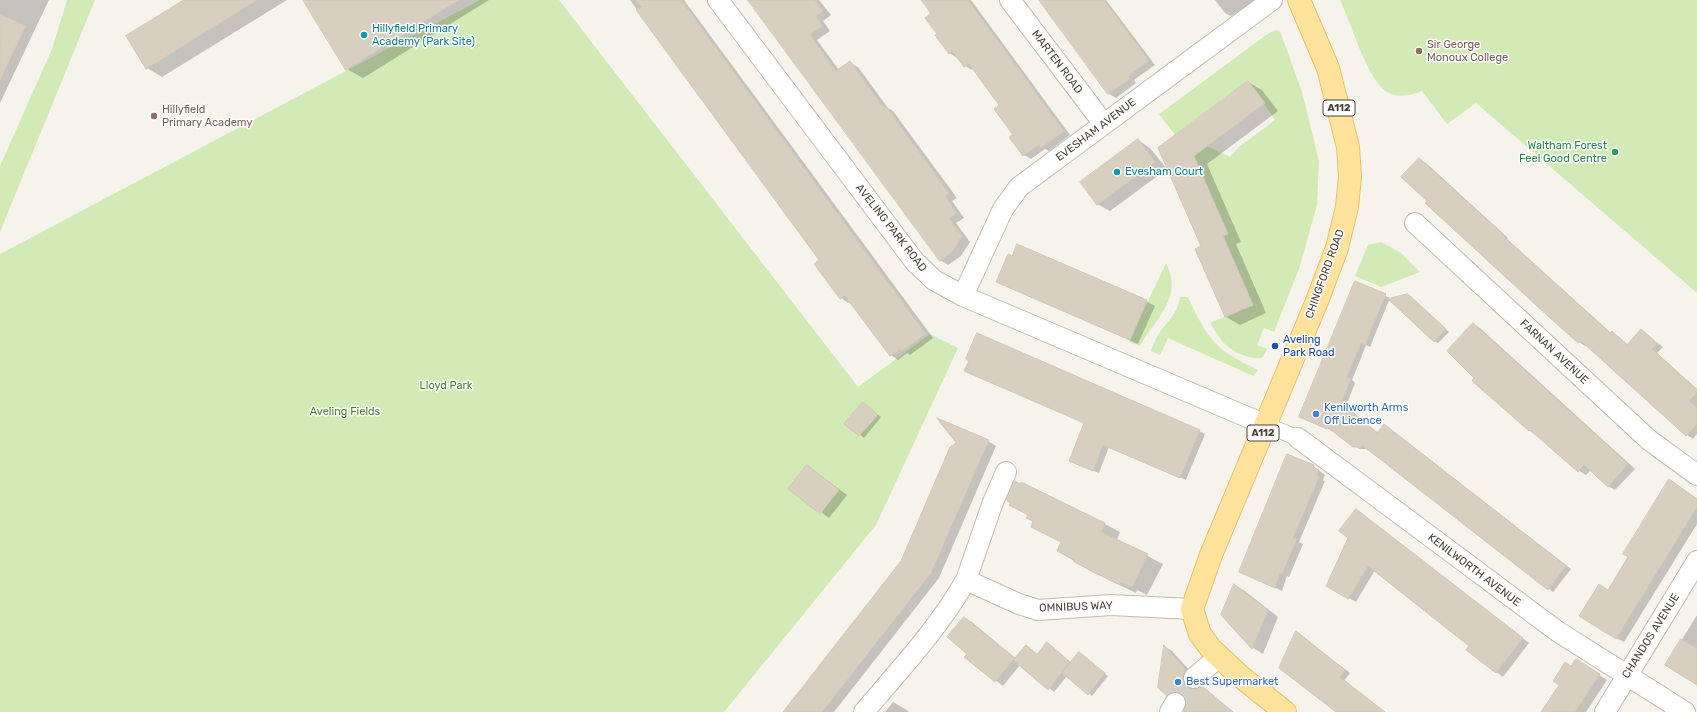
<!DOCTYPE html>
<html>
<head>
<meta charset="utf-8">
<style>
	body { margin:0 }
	canvas { display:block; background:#f6f3ec }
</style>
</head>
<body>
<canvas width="1697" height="712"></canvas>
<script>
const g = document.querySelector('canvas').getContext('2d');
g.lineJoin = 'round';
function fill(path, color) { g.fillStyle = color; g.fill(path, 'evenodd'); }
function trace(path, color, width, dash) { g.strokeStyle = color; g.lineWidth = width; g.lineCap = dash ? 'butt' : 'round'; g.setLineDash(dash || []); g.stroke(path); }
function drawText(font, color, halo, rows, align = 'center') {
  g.font = font + ' Rubik,sans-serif'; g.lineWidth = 3; g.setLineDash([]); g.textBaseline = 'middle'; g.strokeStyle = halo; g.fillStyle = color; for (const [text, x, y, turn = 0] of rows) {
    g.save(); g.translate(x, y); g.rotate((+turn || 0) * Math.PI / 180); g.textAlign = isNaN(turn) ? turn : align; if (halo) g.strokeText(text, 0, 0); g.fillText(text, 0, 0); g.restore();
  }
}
fill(new Path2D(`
	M 67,0 L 95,0 L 0,232 L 0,166 L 52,49 Z
	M 480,0 L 559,0 L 858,387 L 930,334 L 958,348 L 876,525 L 724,712 L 0,712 L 0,254 Z
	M 1340,0 L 1697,0 L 1697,293 L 1476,103 L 1447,124 L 1422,91 C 1412,95 1400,98 1389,93 C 1368,84 1351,22 1340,0 Z
	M 1276,30 L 1280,31 L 1302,92 L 1319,161 L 1317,205 L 1299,269 L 1274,332 L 1264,328 L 1257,345 L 1267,349 L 1263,357 C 1252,362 1231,351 1223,342 C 1218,336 1214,329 1210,323 L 1253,305 L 1223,236 L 1228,234 L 1199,167 L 1192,158 L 1207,146 L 1230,157 L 1239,147 L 1275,120 L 1248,81 L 1175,135 L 1159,114 L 1269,33 Z
	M 1381,242 L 1401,253 L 1420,272 L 1381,287 L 1355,276 L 1368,245 Z
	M 1166,263 C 1184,297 1156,318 1140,346 L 1129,342 Z
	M 1180,297 L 1188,297 C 1198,319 1209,342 1230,355 C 1239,361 1249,365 1258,370 L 1253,376 L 1168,338 L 1160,355 L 1151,351 C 1153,345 1156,338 1159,333 C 1168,321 1178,313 1180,297 Z`), '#d2eab5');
fill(new Path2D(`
	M 0,0 L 49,0 L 0,103 Z
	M 186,0 L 287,0 L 162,77 L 147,68 Z
	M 305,0 L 489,0 L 363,78 L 347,69 Z
	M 630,0 L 684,0 L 933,338 L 910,355 L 907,353 L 898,360 L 891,355 L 851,301 L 848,303 L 841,298 L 821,261 Z
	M 750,0 L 819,0 L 831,15 L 823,21 L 830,31 L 817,40 L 839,70 L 850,63 L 858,67 L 888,108 L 893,111 L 957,198 L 952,201 L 964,218 L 956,223 L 970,242 L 961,256 L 948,265 L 940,260 Z
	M 921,0 L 971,0 L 1070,135 L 1049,151 L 1045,149 L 1031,159 L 1024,155 L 1000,105 L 974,69 L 972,70 L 965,66 L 957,56 L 956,57 L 949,53 L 938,34 L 931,14 Z
	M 1040,0 L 1106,0 L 1155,65 L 1134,80 L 1136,83 L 1116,98 L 1109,94 Z
	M 1215,0 L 1256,0 L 1231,16 L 1225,13 Z
	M 1248,82 L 1262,90 L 1278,111 L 1207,164 L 1241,242 L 1236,244 L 1266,313 L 1240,325 L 1226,317 L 1197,249 L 1203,246 L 1160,148 Z
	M 1138,140 L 1150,148 L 1167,169 L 1110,211 L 1097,204 Z
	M 1419,159 L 1426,163 L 1508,238 L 1507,239 L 1611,333 L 1618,336 L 1628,345 L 1641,330 L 1663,347 L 1657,353 L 1697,389 L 1697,434 L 1693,439 L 1687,435 L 1587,344 L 1585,346 L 1579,342 L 1429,201 Z
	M 997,282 L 1146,301 L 1155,306 L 1138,344 Z
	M 1355,283 L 1390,298 L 1370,347 L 1366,345 L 1359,363 L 1352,380 L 1355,383 L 1346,406 L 1378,433 L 1389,428 L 1571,569 L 1553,592 L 1367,448 L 1366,449 L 1359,449 L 1332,430 L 1305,419 Z
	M 1408,295 L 1449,332 L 1438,343 L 1434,341 Z
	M 1473,324 L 1480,328 L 1635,469 L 1615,490 L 1608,486 L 1591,470 L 1586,475 L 1579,471 L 1476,378 Z
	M 978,334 L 1205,434 L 1186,480 L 1109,447 L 1099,473 L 1070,461 L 1085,423 L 970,361 Z
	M 863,403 L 881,417 L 864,438 L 846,423 Z
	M 988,441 L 996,446 L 939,578 L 834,712 L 783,712 L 902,562 Z
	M 808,466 L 847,495 L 829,518 L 790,489 Z
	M 1313,466 L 1325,475 L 1323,480 L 1325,481 L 1299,542 L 1303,544 L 1289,577 L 1287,576 L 1282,591 L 1247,575 Z
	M 1669,480 L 1697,499 L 1697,524 L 1624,642 L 1616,638 L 1609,591 L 1630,557 Z
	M 1021,483 L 1105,524 L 1120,532 L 1117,540 L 1163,564 L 1147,595 L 1137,590 L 1136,593 L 1090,571 L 1058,551 L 1062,542 L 1034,521 L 1029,515 Z
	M 1356,510 L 1529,643 L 1503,677 L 1467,650 L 1471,645 L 1375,570 L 1356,602 L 1328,586 L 1350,538 Z
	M 1235,585 L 1245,591 L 1278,617 L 1263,654 L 1253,648 L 1222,614 Z
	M 1697,615 L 1697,683 L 1667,664 Z
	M 965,618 L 972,622 L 1016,659 L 1038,655 L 1052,647 L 1071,663 L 1079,653 L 1108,676 L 1092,696 L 1067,676 L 1054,692 L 1020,665 L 1003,686 L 966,657 L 969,654 Z
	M 1296,632 L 1350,673 L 1344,681 L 1384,712 L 1337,712 Z
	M 1164,647 L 1171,650 L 1193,674 L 1189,684 L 1192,690 L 1196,690 L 1202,688 L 1234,712 L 1183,712 L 1188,702 L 1185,695 L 1182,695 L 1174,699 L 1167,695 Z
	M 1584,665 L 1607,680 L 1586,712 L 1542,712 L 1572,667 Z
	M 893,702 L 905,709 L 909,712 L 885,712 Z`), '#0003');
const building = new Path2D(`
	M 184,0 L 257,0 L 146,69 L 126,36 Z
	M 303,0 L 459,0 L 346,70 Z
	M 635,0 L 681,0 L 926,334 L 902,351 L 900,349 L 890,356 L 845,296 L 840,299 L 814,264 L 819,260 L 636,10 L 641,7 Z
	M 748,0 L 815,0 L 823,11 L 816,16 L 822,26 L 810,35 L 836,71 L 850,61 L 883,107 L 885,105 L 949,193 L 945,196 L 957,213 L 949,218 L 962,236 L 953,251 L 940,261 Z
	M 922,0 L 968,0 L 1064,131 L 1041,148 L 1039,145 L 1023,156 L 1009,137 L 1013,135 L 994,109 L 999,105 L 969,64 L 964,67 L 952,51 L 949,54 L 935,35 L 937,34 L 925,18 L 931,13 Z
	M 1039,0 L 1104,0 L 1149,61 L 1128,76 L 1130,79 L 1108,94 Z
	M 0,14 L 26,26 L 0,80 Z
	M 1248,81 L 1265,103 L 1194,156 L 1228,234 L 1223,236 L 1253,305 L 1225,317 L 1195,249 L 1201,246 L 1158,148 Z
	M 1138,139 L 1155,162 L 1097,205 L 1080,182 Z
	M 1419,158 L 1503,234 L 1502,235 L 1610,333 L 1612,331 L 1627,345 L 1641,329 L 1657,343 L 1652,349 L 1697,390 L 1697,393 L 1689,401 L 1697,408 L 1697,424 L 1686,436 L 1581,341 L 1578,343 L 1549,317 L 1425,203 L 1427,201 L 1401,177 Z
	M 1017,244 L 1147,300 L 1130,340 L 996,282 L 1008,254 L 1012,256 Z
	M 1355,281 L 1386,294 L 1365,345 L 1361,343 L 1347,377 L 1351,379 L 1341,403 L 1377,433 L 1384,424 L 1566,566 L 1548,590 L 1362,445 L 1361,447 L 1353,447 L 1327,427 L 1327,429 L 1299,417 Z
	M 1408,294 L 1446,329 L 1434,342 L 1388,299 Z
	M 1473,323 L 1628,464 L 1608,487 L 1584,465 L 1578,472 L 1530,430 L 1529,431 L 1472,381 L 1474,378 L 1447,351 Z
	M 977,333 L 1200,430 L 1180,478 L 1103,445 L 1093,471 L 1069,461 L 1084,423 L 964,371 L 969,361 L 966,359 Z
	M 863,402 L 878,415 L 859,436 L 844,424 Z
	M 937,418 L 989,440 L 931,573 L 822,712 L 783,712 L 901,561 L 950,447 L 956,443 Z
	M 1287,454 L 1314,465 L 1313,468 L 1319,470 L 1317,475 L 1319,477 L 1293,538 L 1297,539 L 1282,574 L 1280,573 L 1275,588 L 1239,572 Z
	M 807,465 L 839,490 L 820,514 L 788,489 Z
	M 1669,479 L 1697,499 L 1697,507 L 1616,639 L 1579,616 L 1599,584 L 1608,590 L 1628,557 L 1623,554 Z
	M 1015,481 L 1020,484 L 1021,482 L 1105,523 L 1101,532 L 1148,554 L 1132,587 L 1121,582 L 1120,585 L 1074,562 L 1075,560 L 1057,551 L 1061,542 L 1031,527 L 1033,521 L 1026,518 L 1028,515 L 1009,505 L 1011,503 L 1006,500 Z
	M 1356,509 L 1523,638 L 1496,673 L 1466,650 L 1469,646 L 1368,566 L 1348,599 L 1326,586 L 1348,538 L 1339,531 Z
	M 1234,584 L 1268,610 L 1252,649 L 1221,615 Z
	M 964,617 L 1015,658 L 995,682 L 964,657 L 967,654 L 947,637 Z
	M 1296,631 L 1345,670 L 1340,677 L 1385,712 L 1336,712 L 1279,668 Z
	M 1681,639 L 1697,649 L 1697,685 L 1665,665 Z
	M 1047,642 L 1070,662 L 1048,690 L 1013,660 L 1026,645 L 1037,654 Z
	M 1164,645 L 1186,670 L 1183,674 L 1183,680 L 1185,686 L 1190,689 L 1196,689 L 1202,686 L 1233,712 L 1186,712 L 1184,710 L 1186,702 L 1185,697 L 1181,693 L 1174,692 L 1167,696 L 1158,688 Z
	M 1079,652 L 1105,673 L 1088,695 L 1062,673 Z
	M 1576,659 L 1600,674 L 1575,712 L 1541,712 L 1559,685 L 1553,681 L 1565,662 L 1571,666 Z`);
fill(building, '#d8cfc1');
trace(building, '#d3c7b4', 1);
trace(new Path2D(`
	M 1175,703 L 1194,678`), '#d4d0c8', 20, [20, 10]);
const pedestrian = new Path2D(`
	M 1266,425 L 1298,438`);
const minor = new Path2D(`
	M 718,0 L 915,262 L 934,280 L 963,296 L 1266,425
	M 1010,0 L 1104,124
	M 1415,223 L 1649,440 L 1697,475
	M 963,296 L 1003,209 L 1019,187 L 1272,0
	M 1298,438 L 1557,631 L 1685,712
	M 966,580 L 993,502 L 1006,472
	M 1194,678 L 1219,657
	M 864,712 C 900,669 939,628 966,580 L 1019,604 L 1038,610 L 1111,605 L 1192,609
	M 1170,712 L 1175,703
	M 1605,712 L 1697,561`);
const primary = new Path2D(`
	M 1285,712 L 1240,676 L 1211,649 L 1200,634 L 1192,609 L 1211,555 L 1317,301 L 1337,248 L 1347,207 L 1350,177 L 1348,147 L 1328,68 L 1299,0`);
trace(pedestrian, '#c2bbae', 17);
trace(minor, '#c2bbae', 22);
trace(primary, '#e6c16a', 24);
trace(pedestrian, '#fff', 15);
trace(minor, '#fff', 20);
trace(primary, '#ffe39c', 22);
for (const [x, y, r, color] of [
	[364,35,4,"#0f9aa8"],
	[1419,51,4,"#8d6e63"],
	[154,116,4,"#8d6e63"],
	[1615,152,4,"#2e9e5b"],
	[1117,172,4,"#0f9aa8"],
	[1275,346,4,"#1a4fb4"],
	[1316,414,4,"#3f7fe0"],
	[1178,682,4,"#3f7fe0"]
]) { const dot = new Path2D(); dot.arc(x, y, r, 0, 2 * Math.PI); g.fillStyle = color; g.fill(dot); trace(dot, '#fff', 1.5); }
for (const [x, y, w] of [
	[1339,108,32],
	[1263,433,32]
]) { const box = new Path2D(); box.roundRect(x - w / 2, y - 8, w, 16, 3); g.fillStyle = '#fff'; g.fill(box); trace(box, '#4b4439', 1); }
drawText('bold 10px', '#4b4439', null, [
	["A112",1339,108],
	["A112",1263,433]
]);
drawText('11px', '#0d838f', '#fff', [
	["Hillyfield Primary",372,29],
	["Academy (Park Site)",372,42],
	["Evesham Court",1125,172]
], 'left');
drawText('11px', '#785e54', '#fff', [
	["Sir George",1427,45],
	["Monoux College",1427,58],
	["Hillyfield",162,110],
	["Primary Academy",162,123]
], 'left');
drawText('11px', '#4b4439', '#fff', [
	["MARTEN ROAD",1057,62,53],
	["EVESHAM AVENUE",1096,130,-37],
	["AVELING PARK ROAD",891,228,52],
	["CHINGFORD ROAD",1325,274,-70],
	["FARNAN AVENUE",1554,352,43],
	["KENILWORTH AVENUE",1474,570,37],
	["OMNIBUS WAY",1076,607,-2],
	["CHANDOS AVENUE",1651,636,-58]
]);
drawText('11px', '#27864d', '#fff', [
	["Waltham Forest",1607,146],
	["Feel Good Centre",1607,159]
], 'right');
drawText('11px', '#164399', '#fff', [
	["Aveling",1283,340],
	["Park Road",1283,353]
], 'left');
drawText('11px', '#4a7f2a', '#fff', [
	["Lloyd Park",446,386],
	["Aveling Fields",345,412]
]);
drawText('11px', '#366cbe', '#fff', [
	["Kenilworth Arms",1324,408],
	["Off Licence",1324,421],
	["Best Supermarket",1186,682]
], 'left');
</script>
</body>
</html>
